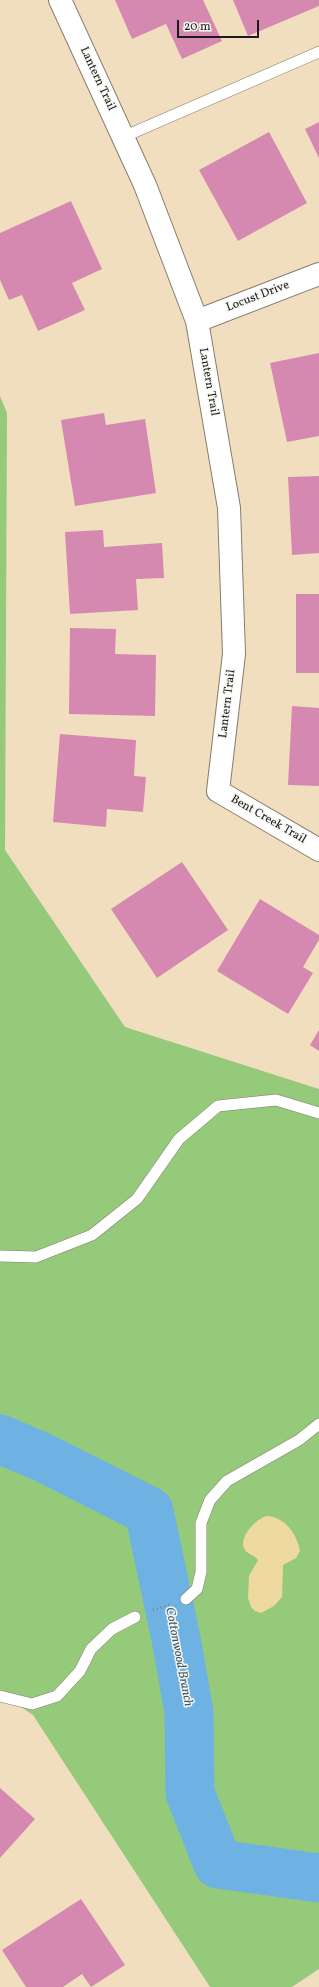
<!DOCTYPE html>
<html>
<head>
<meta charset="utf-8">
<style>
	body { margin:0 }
	#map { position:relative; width:319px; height:1987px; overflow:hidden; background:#f1debf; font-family:Vollkorn,serif }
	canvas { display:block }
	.scale { position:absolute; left:177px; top:20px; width:82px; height:18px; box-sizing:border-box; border:2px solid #1c1c1c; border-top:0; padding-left:5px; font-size:12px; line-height:14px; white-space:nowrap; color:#1c1c1c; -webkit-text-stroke:3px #f6f6f2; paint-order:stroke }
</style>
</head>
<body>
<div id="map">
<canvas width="319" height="1987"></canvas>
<div class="scale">20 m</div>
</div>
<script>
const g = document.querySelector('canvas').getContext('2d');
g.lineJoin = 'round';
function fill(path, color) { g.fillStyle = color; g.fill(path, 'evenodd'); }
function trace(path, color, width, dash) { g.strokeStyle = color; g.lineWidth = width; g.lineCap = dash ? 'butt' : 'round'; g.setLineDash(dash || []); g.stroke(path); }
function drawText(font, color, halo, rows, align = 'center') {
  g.font = font + ' Vollkorn,serif'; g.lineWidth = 3; g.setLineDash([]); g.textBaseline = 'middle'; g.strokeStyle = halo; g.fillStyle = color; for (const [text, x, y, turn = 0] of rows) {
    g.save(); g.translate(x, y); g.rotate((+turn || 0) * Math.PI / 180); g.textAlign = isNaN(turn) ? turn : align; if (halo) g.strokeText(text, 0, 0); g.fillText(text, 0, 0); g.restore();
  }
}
fill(new Path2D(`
	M 0,396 L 7,413 L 5,850 L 125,1027 L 319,1089 L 319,1969 L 292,1987 L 210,1987 L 33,1715 L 0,1693 Z`), '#95ca7b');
fill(new Path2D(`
	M 267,1516 C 285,1517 297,1534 300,1551 L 296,1558 L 283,1565 L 282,1597 L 274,1606 L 261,1613 L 255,1611 L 251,1607 L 248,1598 L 249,1576 L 258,1560 C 254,1555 249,1555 245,1550 C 237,1539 255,1519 267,1516 Z`), '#eeda9e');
trace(new Path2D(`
	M 0,1439 L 42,1457 L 149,1511 L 176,1639 L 189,1712 L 190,1793 L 218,1864 L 319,1878`), '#6eb2e4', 49);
fill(new Path2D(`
	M 115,0 L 203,0 L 222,41 L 182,59 L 166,24 L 132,39 Z
	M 233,0 L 319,0 L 319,6 L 248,36 Z
	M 319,122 L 319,158 L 305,129 Z
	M 269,132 L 307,203 L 238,241 L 199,170 Z
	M 71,201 L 102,269 L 72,283 L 85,310 L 38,331 L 22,295 L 9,300 L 0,280 L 0,233 Z
	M 319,353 L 319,436 L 287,442 L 270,363 Z
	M 104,413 L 106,425 L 145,419 L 156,493 L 75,506 L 61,420 Z
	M 319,476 L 319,553 L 292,555 L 288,477 Z
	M 103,530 L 104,547 L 162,543 L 164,578 L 136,579 L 138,610 L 70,614 L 65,532 Z
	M 296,594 L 319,594 L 319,673 L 296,673 Z
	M 70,628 L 116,629 L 115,654 L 156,655 L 155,716 L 69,714 Z
	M 292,706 L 319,708 L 319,786 L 288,785 Z
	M 60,734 L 136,740 L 134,776 L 146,777 L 143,812 L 107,809 L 106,827 L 53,822 Z
	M 182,862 L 228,930 L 157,978 L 111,909 Z
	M 260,899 L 319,935 L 319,940 L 303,967 L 313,973 L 288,1014 L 217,971 Z
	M 319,1030 L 319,1051 L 310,1045 Z
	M 0,1788 L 35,1819 L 0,1858 Z
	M 81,1899 L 125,1965 L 91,1987 L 82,1974 L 63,1987 L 26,1987 L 2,1950 Z`), '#d689b0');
const service = new Path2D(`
	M 123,137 L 319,52
	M 0,1256 L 36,1257 L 92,1235 L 137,1199 L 179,1139 L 218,1106 L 276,1100 L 319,1113
	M 186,1599 L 197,1589 L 201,1572 L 201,1523 L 210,1500 L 227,1481 L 299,1440 L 319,1424
	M 0,1696 L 32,1704 L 57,1696 L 80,1671 L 91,1649 L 112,1629 L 135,1617`);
const minor = new Path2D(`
	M 60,0 L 145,185 L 197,321 L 229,508 L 234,654 L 218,791 L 319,850
	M 197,321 L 319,274`);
trace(service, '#867d6e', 12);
trace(minor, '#867d6e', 24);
trace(new Path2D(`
	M 153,1610 L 169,1605`), '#867d6e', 2.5, [1, 3]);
trace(service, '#fff', 11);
trace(minor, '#fff', 22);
drawText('12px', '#1c1c1c', '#f6f6f2', [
	["Lantern Trail",97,79,65],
	["Locust Drive",258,297,-21],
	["Lantern Trail",208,382,80],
	["Lantern Trail",228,704,-83],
	["Bent Creek Trail",268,820,30]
]);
drawText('italic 13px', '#3d586c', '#f6f6f2', [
	["Cottonwood Branch",178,1657,79]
]);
</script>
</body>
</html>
